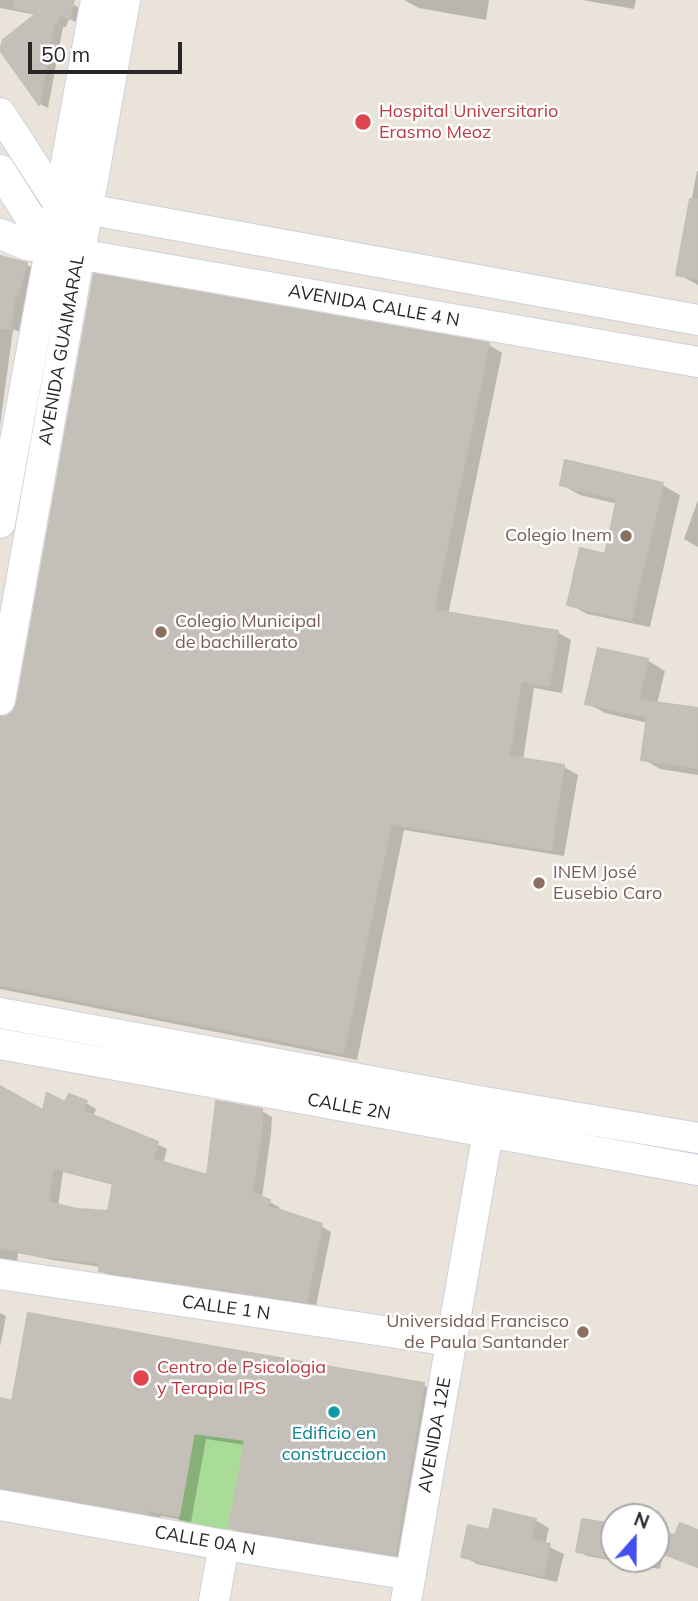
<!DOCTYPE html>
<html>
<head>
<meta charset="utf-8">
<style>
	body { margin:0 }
	#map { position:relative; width:698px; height:1601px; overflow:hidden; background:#e9e3d9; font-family:Mulish,sans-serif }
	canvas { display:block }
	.north { position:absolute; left:600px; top:1503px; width:70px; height:70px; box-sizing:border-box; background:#fff; border:2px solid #a9a9a9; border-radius:50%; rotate:21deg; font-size:19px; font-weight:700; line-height:28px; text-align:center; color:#272727 }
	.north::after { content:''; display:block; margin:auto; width:24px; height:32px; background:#4251ed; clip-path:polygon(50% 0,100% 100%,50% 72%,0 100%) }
	.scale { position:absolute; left:28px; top:42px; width:154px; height:32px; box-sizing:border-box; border:4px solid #272727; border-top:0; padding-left:9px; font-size:21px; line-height:24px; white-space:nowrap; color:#272727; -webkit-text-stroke:5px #fff; paint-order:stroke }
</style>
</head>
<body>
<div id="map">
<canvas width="698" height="1601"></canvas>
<div class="north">N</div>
<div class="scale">50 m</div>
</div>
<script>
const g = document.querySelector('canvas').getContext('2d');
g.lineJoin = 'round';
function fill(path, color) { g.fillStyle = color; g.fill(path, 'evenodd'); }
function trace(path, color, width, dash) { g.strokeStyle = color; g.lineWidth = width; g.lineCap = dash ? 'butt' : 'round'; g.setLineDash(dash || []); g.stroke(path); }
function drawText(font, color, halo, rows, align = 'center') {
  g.font = font + ' Mulish,sans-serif'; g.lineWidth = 5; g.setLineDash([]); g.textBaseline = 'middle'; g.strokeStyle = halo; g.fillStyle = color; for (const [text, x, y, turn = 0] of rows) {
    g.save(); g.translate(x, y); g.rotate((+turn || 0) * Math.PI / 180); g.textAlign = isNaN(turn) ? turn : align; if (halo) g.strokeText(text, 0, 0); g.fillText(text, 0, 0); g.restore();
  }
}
fill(new Path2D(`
	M 194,1433 L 244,1440 L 228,1532 L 178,1523 Z`), '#a9dc98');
fill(new Path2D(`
	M 0,0 L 74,0 L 73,4 L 81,9 L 78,23 L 69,19 L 66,27 L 63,27 L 48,108 L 40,104 L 2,49 L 37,15 L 0,8 Z
	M 404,0 L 489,0 L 486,20 L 419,8 Z
	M 582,0 L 636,0 L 634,9 Z
	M 697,171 L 698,171 L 698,285 L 678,274 Z
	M 0,258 L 26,264 L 36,270 L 28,300 L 25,299 L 19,331 L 13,330 L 0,425 Z
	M 489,345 L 502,353 L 448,615 L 557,632 L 571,640 L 562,693 L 534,688 L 523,760 L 564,767 L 578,775 L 564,856 L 404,830 L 357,1060 L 0,989 L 0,719 L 7,718 Z
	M 562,485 L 662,485 L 680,495 L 650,627 L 587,614 L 569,604 L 606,556 L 618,504 L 580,495 Z
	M 698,500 L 698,547 L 684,539 Z
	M 647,660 L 665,671 L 657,704 L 698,710 L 698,775 L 660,769 L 643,759 L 648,723 L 605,713 L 587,703 Z
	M 0,1088 L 44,1112 L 66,1104 L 86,1103 L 96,1109 L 93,1117 L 157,1144 L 167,1149 L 163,1164 L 209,1177 L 262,1111 L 272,1117 L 271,1133 L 262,1198 L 279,1207 L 278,1211 L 321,1226 L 331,1232 L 316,1306 L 110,1276 L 101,1270 L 101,1267 L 53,1260 L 18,1253 L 17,1262 L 0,1259 ZM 63,1172 L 114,1185 L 110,1212 L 76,1211 L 58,1207 Z
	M 0,1313 L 6,1316 L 0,1347 Z
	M 423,1385 L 436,1392 L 408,1561 L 243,1534 L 230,1527 L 245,1445 L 206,1439 L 191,1522 L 161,1516 L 160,1520 L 0,1496 L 0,1400 L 14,1403 Z
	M 535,1520 L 549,1528 L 545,1545 L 564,1554 L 557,1582 L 477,1564 L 463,1556 L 491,1532 Z
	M 614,1526 L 614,1559 L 656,1559 L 656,1534 L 676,1537 L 698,1532 L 698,1568 L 663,1554 L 660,1569 L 587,1556 L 578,1551 Z`), '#0003');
const building = new Path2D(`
	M 14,0 L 74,0 L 69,19 L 60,15 L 57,23 L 54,23 L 39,105 L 0,50 L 3,40 L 37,13 L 13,8 Z
	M 690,199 L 698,200 L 698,279 L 676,275 Z
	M 0,256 L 27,263 L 18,295 L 15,295 L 10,329 L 0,328 Z
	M 94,274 L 489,343 L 434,610 L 558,631 L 549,686 L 521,681 L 509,756 L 564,765 L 551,850 L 391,824 L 343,1053 L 0,985 L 0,717 L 7,716 L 13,712 L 17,703 Z
	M 565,460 L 663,483 L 631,620 L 567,605 L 580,548 L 605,554 L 617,499 L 560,485 Z
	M 598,648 L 648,659 L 639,700 L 698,708 L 698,768 L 641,760 L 647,717 L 585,704 Z
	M 0,1086 L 43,1110 L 47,1093 L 65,1102 L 69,1094 L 87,1101 L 83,1111 L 158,1142 L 153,1159 L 207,1175 L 216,1101 L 262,1109 L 262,1127 L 252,1193 L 270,1200 L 267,1208 L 277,1209 L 322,1224 L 306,1302 L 99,1271 L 100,1263 L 41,1256 L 0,1247 ZM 53,1168 L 113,1183 L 108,1211 L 77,1209 L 48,1202 Z
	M 28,1313 L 210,1346 L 424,1383 L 395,1555 L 229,1528 L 245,1440 L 194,1433 L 179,1516 L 148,1510 L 148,1514 L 0,1488 L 0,1398 L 12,1401 Z
	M 494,1509 L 536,1519 L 531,1539 L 550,1544 L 543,1576 L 461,1557 L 468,1525 L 489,1530 Z
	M 582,1519 L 614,1524 L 614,1558 L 576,1552 Z
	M 680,1523 L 698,1530 L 698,1567 L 656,1551 L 656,1532 L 675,1535 Z`);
fill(building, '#c4c0b9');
trace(building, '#c4bfb3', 2);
const minor = new Path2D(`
	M 0,113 L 59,204 L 698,320
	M 0,170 L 50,249
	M 0,234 L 27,245 L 698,362
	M 0,523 L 96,0
	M 0,700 L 125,0
	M 0,1013 L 490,1103 L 698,1138
	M 0,1044 L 698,1170
	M 0,1274 L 451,1341
	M 0,1505 L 224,1545 L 411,1575
	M 214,1601 L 224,1545
	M 406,1601 L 488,1132 L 489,1114`);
trace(minor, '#ced0df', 32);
trace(minor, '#fff', 30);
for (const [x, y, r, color] of [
	[363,122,9,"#e0444e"],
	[626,536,7,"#8d6e63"],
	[161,632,7,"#8d6e63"],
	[539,883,7,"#8d6e63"],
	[583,1332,7,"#8d6e63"],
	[141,1378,9,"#e0444e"],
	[334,1412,7,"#0f9aa8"]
]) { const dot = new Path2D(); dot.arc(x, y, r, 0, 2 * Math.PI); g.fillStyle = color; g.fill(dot); trace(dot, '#fff', 2.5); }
drawText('18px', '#be3a42', '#fff', [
	["Hospital Universitario",379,112],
	["Erasmo Meoz",379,133],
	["Centro de Psicologia",157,1368],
	["y Terapia IPS",157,1389]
], 'left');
drawText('18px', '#272727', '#fff', [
	["AVENIDA CALLE 4 N",374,306,10],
	["AVENIDA GUAIMARAL",62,350,-80],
	["CALLE 2N",349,1107,10],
	["CALLE 1 N",226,1308,8],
	["AVENIDA 12E",435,1435,-80],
	["CALLE 0A N",205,1541,10]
]);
drawText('18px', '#785e54', '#fff', [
	["Colegio Inem",612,536],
	["Colegio Municipal",175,622,"left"],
	["de bachillerato",175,643,"left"],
	["INEM José",553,873,"left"],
	["Eusebio Caro",553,894,"left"],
	["Universidad Francisco",569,1322],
	["de Paula Santander",569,1343]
], 'right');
drawText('18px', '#0d838f', '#fff', [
	["Edificio en",334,1434],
	["construccion",334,1455]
]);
</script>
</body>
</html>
